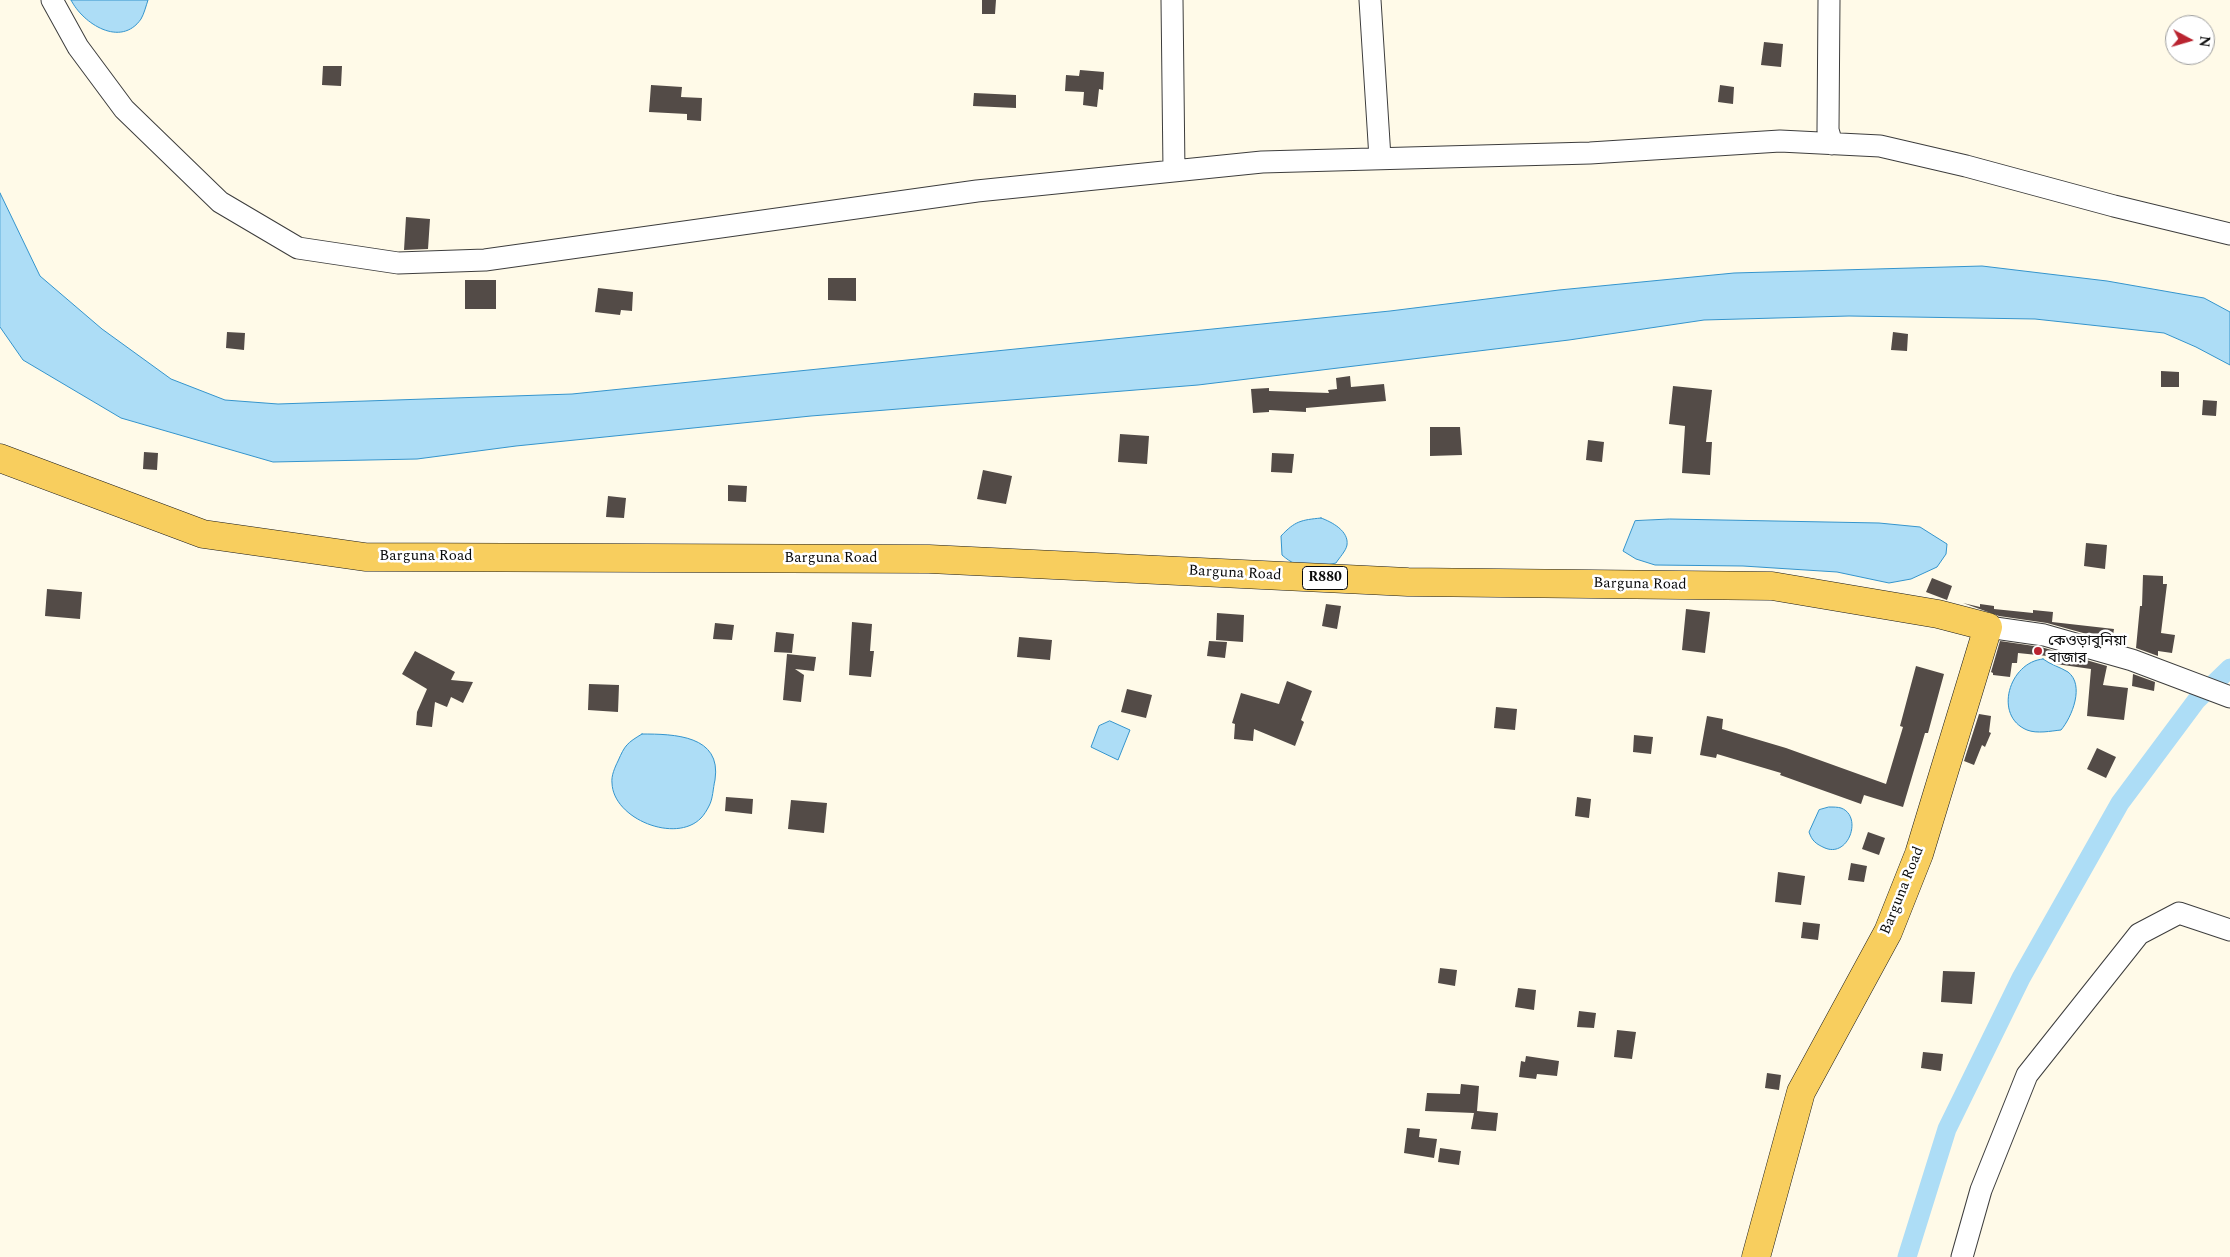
<!DOCTYPE html>
<html>
<head>
<meta charset="utf-8">
<style>
	body { margin:0 }
	#map { position:relative; width:2230px; height:1257px; overflow:hidden; background:#fffae8; font-family:Spectral,serif }
	canvas { display:block }
	.north { position:absolute; left:2165px; top:15px; width:50px; height:50px; box-sizing:border-box; background:#fff; border:1px solid #9d9d9d; border-radius:50%; rotate:96deg; font-size:14px; font-weight:700; line-height:20px; text-align:center; color:#0a0a0a }
	.north::after { content:''; display:block; margin:auto; width:18px; height:22px; background:#b92430; clip-path:polygon(50% 0,100% 100%,50% 72%,0 100%) }
</style>
</head>
<body>
<div id="map">
<canvas width="2230" height="1257"></canvas>
<div class="north">N</div>
</div>
<script>
const g = document.querySelector('canvas').getContext('2d');
g.lineJoin = 'round';
function fill(path, color) { g.fillStyle = color; g.fill(path, 'evenodd'); }
function trace(path, color, width, dash) { g.strokeStyle = color; g.lineWidth = width; g.lineCap = dash ? 'butt' : 'round'; g.setLineDash(dash || []); g.stroke(path); }
function drawText(font, color, halo, rows, align = 'center') {
  g.font = font + ' Spectral,"Noto Sans Bengali",serif'; g.lineWidth = 5; g.setLineDash([]); g.textBaseline = 'middle'; g.strokeStyle = halo; g.fillStyle = color; for (const [text, x, y, turn = 0] of rows) {
    g.save(); g.translate(x, y); g.rotate((+turn || 0) * Math.PI / 180); g.textAlign = isNaN(turn) ? turn : align; if (halo) g.strokeText(text, 0, 0); g.fillText(text, 0, 0); g.restore();
  }
}
const water = new Path2D(`
	M 71,0 L 148,0 C 146,6 144,14 141,19 C 121,48 83,24 71,0 Z
	M 0,193 L 40,276 L 102,329 L 171,379 L 225,400 L 278,404 L 572,394 L 1390,311 L 1559,290 L 1734,273 L 1982,266 L 2107,281 L 2204,298 L 2230,312 L 2230,365 L 2196,347 L 2164,333 L 2035,319 L 1849,316 L 1704,320 L 1569,340 L 1198,385 L 811,416 L 516,446 L 417,459 L 273,462 L 121,418 L 23,360 L 0,327 Z
	M 1321,518 C 1332,522 1349,531 1347,545 C 1346,551 1339,558 1336,563 C 1314,568 1300,571 1282,555 L 1281,536 C 1295,521 1301,520 1321,518 Z
	M 1670,519 L 1879,523 L 1920,527 L 1947,544 L 1946,554 L 1937,567 L 1911,579 L 1889,583 L 1837,572 L 1743,566 L 1655,565 L 1636,559 L 1623,551 L 1635,521 Z
	M 2043,659 C 2051,665 2060,667 2068,672 C 2085,685 2072,717 2061,730 C 2051,731 2037,734 2027,730 C 1993,716 2009,662 2043,659 Z
	M 1110,721 L 1130,730 L 1118,760 L 1091,747 L 1099,726 Z
	M 642,734 C 674,734 722,735 715,780 C 713,788 713,799 709,806 C 707,810 704,815 701,818 C 676,844 613,819 612,783 C 611,776 615,767 618,761 C 625,745 627,743 642,734 Z
	M 1829,807 C 1833,807 1838,807 1841,808 C 1863,816 1849,858 1825,848 C 1816,844 1812,841 1809,832 L 1819,810 Z`);
fill(water, '#adddf6');
trace(water, '#3494cc', 1);
trace(new Path2D(`
	M 1907,1257 L 1947,1129 L 2021,978 L 2120,803 L 2196,701 L 2230,668`), '#adddf6', 19);
fill(new Path2D(`
	M 982,0 L 996,0 L 995,14 L 982,14 Z
	M 1764,42 L 1783,44 L 1781,67 L 1761,65 Z
	M 323,66 L 342,66 L 341,86 L 322,85 Z
	M 1080,70 L 1104,72 L 1103,90 L 1099,89 L 1097,107 L 1083,105 L 1084,92 L 1065,91 L 1066,75 L 1079,76 Z
	M 651,85 L 682,87 L 681,97 L 702,98 L 701,121 L 687,120 L 687,114 L 649,112 Z
	M 1720,85 L 1734,87 L 1733,104 L 1718,102 Z
	M 974,93 L 1016,95 L 1016,108 L 973,106 Z
	M 406,217 L 430,219 L 428,249 L 404,250 Z
	M 828,278 L 856,278 L 856,301 L 828,300 Z
	M 465,280 L 496,280 L 496,309 L 465,309 Z
	M 598,288 L 633,292 L 632,311 L 621,310 L 620,315 L 595,312 Z
	M 227,332 L 245,333 L 244,350 L 226,348 Z
	M 1893,332 L 1908,334 L 1907,351 L 1891,350 Z
	M 2161,371 L 2179,372 L 2179,387 L 2161,387 Z
	M 1350,376 L 1351,387 L 1384,384 L 1386,401 L 1306,408 L 1306,412 L 1269,410 L 1269,412 L 1253,413 L 1251,389 L 1269,388 L 1269,391 L 1329,393 L 1328,390 L 1337,389 L 1336,378 Z
	M 1673,386 L 1712,390 L 1706,442 L 1712,442 L 1710,475 L 1682,473 L 1685,426 L 1669,424 Z
	M 2203,400 L 2217,401 L 2216,416 L 2202,415 Z
	M 1430,427 L 1460,427 L 1462,455 L 1430,456 Z
	M 1120,434 L 1149,436 L 1147,464 L 1118,462 Z
	M 1588,440 L 1604,442 L 1602,462 L 1586,460 Z
	M 144,452 L 158,453 L 157,470 L 143,469 Z
	M 1272,453 L 1294,454 L 1292,473 L 1271,472 Z
	M 983,470 L 1012,476 L 1006,504 L 977,499 Z
	M 728,485 L 747,486 L 746,502 L 728,501 Z
	M 608,496 L 626,498 L 624,518 L 606,517 Z
	M 2086,543 L 2107,545 L 2105,569 L 2084,566 Z
	M 2143,575 L 2163,576 L 2163,584 L 2167,584 L 2161,633 L 2175,635 L 2172,653 L 2158,651 L 2158,656 L 2136,648 L 2140,606 L 2142,606 Z
	M 1932,578 L 1952,586 L 1947,600 L 1926,592 Z
	M 47,589 L 82,592 L 80,619 L 45,616 Z
	M 1963,603 L 1980,607 L 1980,604 L 1994,606 L 1994,609 L 2033,613 L 2033,610 L 2053,612 L 2052,622 L 2114,629 L 2112,641 L 2047,623 L 1999,616 Z
	M 1326,604 L 1341,606 L 1337,629 L 1322,626 Z
	M 1686,609 L 1710,612 L 1705,653 L 1682,650 Z
	M 1217,613 L 1244,615 L 1243,642 L 1216,640 Z
	M 852,622 L 872,624 L 870,651 L 874,651 L 871,677 L 849,675 Z
	M 715,623 L 734,625 L 732,640 L 713,639 Z
	M 776,632 L 794,634 L 792,653 L 774,652 Z
	M 1019,637 L 1052,640 L 1050,660 L 1017,657 Z
	M 1209,641 L 1227,642 L 1225,658 L 1207,656 Z
	M 2000,641 L 2041,647 L 2107,666 L 2103,685 L 2128,688 L 2124,720 L 2087,716 L 2091,669 L 2056,664 L 2057,657 L 2018,653 L 2017,663 L 2012,663 L 2010,677 L 1993,675 L 1993,673 L 1991,672 Z
	M 415,651 L 455,672 L 451,680 L 473,682 L 463,703 L 451,697 L 447,707 L 435,702 L 432,727 L 416,725 L 417,712 L 427,689 L 402,674 Z
	M 787,654 L 816,657 L 814,671 L 795,669 L 804,675 L 801,702 L 783,700 Z
	M 1916,666 L 1944,674 L 1928,733 L 1925,733 L 1903,807 L 1864,795 L 1861,804 L 1780,775 L 1781,773 L 1717,754 L 1716,758 L 1700,755 L 1707,716 L 1723,719 L 1722,729 L 1786,748 L 1886,784 L 1903,727 L 1900,726 Z
	M 2133,674 L 2155,682 L 2154,691 L 2132,686 Z
	M 1287,681 L 1312,691 L 1301,720 L 1304,722 L 1295,746 L 1254,729 L 1253,741 L 1234,739 L 1235,724 L 1232,723 L 1241,693 L 1279,704 Z
	M 589,684 L 619,685 L 618,712 L 588,710 Z
	M 1127,689 L 1152,695 L 1146,718 L 1121,712 Z
	M 1496,707 L 1517,709 L 1515,730 L 1494,728 Z
	M 1979,714 L 1991,716 L 1989,732 L 1991,733 L 1985,747 L 1982,745 L 1974,765 L 1964,761 Z
	M 1634,735 L 1653,737 L 1651,754 L 1633,752 Z
	M 2097,748 L 2116,757 L 2106,778 L 2087,769 Z
	M 726,797 L 753,799 L 752,814 L 725,811 Z
	M 1577,797 L 1591,799 L 1589,818 L 1575,816 Z
	M 791,800 L 827,803 L 824,833 L 788,829 Z
	M 1868,832 L 1885,838 L 1879,855 L 1862,849 Z
	M 1851,863 L 1867,866 L 1864,882 L 1848,880 Z
	M 1778,872 L 1805,876 L 1801,905 L 1775,902 Z
	M 1803,922 L 1820,924 L 1818,940 L 1801,938 Z
	M 1440,968 L 1457,970 L 1455,986 L 1438,983 Z
	M 1943,971 L 1975,972 L 1972,1004 L 1941,1002 Z
	M 1518,988 L 1536,990 L 1534,1010 L 1515,1007 Z
	M 1579,1011 L 1596,1013 L 1594,1028 L 1577,1027 Z
	M 1617,1030 L 1636,1032 L 1632,1059 L 1614,1057 Z
	M 1923,1052 L 1943,1054 L 1941,1071 L 1921,1068 Z
	M 1526,1056 L 1559,1061 L 1557,1076 L 1537,1074 L 1536,1079 L 1519,1077 L 1521,1061 L 1525,1062 Z
	M 1767,1073 L 1781,1075 L 1779,1090 L 1765,1088 Z
	M 1461,1084 L 1479,1086 L 1477,1111 L 1498,1113 L 1496,1131 L 1471,1129 L 1474,1113 L 1425,1111 L 1427,1093 L 1460,1094 Z
	M 1407,1128 L 1420,1129 L 1419,1137 L 1437,1139 L 1434,1158 L 1404,1153 Z
	M 1440,1148 L 1461,1151 L 1459,1165 L 1438,1162 Z`), '#534b47');
const street = new Path2D(`
	M 52,0 L 78,47 L 124,109 L 220,202 L 298,248 L 398,263 L 485,260 L 977,191 L 1262,162 L 1590,153 L 1780,141 L 1880,146 L 1966,166 L 2114,206 L 2230,234
	M 1172,0 L 1174,171
	M 1370,0 L 1380,158
	M 1829,0 L 1828,130 L 1832,144
	M 1988,627 L 2044,635 L 2132,660 L 2230,697
	M 1962,1257 L 1981,1190 L 2027,1075 L 2139,934 L 2179,913 L 2230,930`);
const primary = new Path2D(`
	M 0,458 L 203,534 L 365,557 L 929,559 L 1408,582 L 1772,586 L 1938,614 L 1988,627 L 1919,854 L 1888,932 L 1801,1092 L 1756,1257`);
trace(street, '#3d3d3d', 23);
trace(primary, '#1b1b1b', 29);
trace(street, '#fff', 21);
trace(primary, '#f8ce5e', 28);
for (const [x, y, r, color] of [
	[2038,651,5,"#b92430"]
]) { const dot = new Path2D(); dot.arc(x, y, r, 0, 2 * Math.PI); g.fillStyle = color; g.fill(dot); trace(dot, '#fff', 2); }
for (const [x, y, w] of [
	[1325,578,45]
]) { const box = new Path2D(); box.roundRect(x - w / 2, y - 11.5, w, 23, 4); g.fillStyle = '#fff'; g.fill(box); trace(box, '#0a0a0a', 1); }
drawText('bold 14px', '#0a0a0a', null, [
	["R880",1325,578]
]);
drawText('15px', '#0a0a0a', '#fff', [
	["Barguna Road",426,557],
	["Barguna Road",831,559],
	["Barguna Road",1235,574,3],
	["Barguna Road",1640,585,1],
	["Barguna Road",1903,891,-68]
]);
drawText('15px', '#0a0a0a', '#fff', [
	["কেওড়াবুনিয়া",2048,642],
	["বাজার",2048,659]
], 'left');
</script>
</body>
</html>
